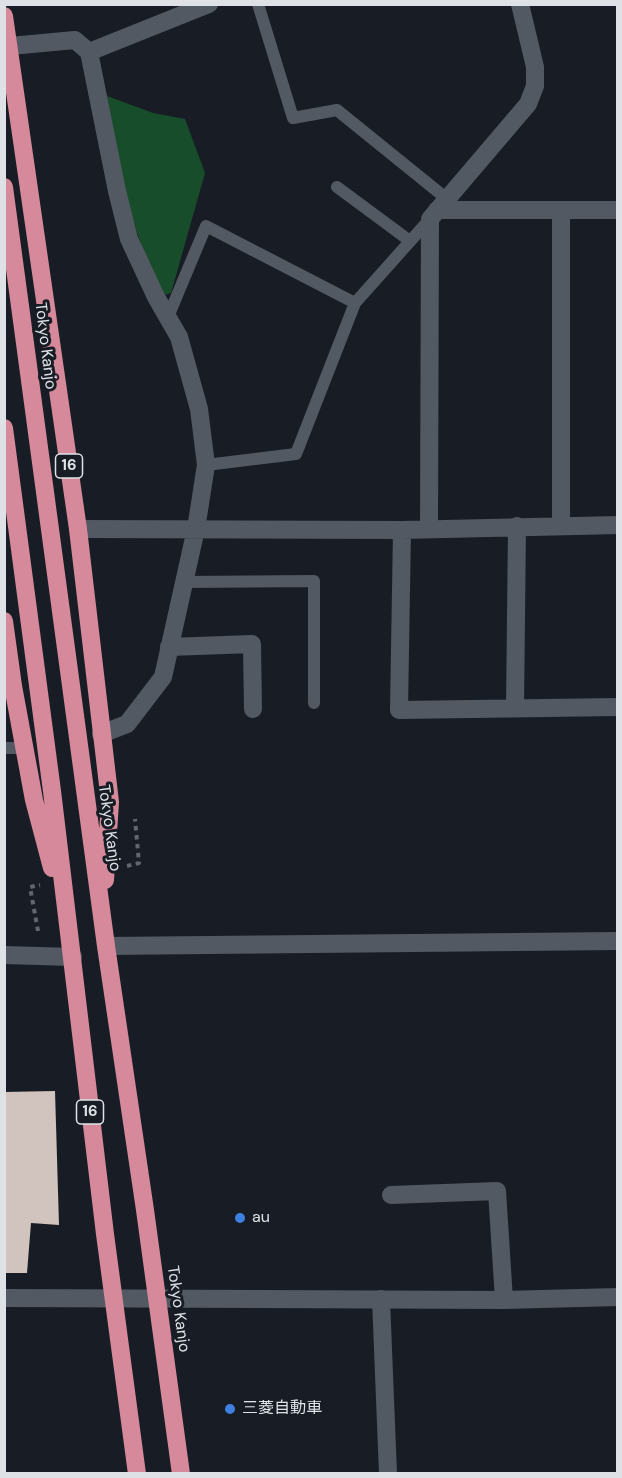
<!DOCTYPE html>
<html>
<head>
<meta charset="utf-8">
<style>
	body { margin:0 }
	#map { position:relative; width:622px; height:1478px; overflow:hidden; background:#181d25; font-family:"DM Sans",sans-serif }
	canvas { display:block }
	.frame { position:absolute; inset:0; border:6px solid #dee2e7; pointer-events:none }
</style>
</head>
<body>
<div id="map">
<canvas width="622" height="1478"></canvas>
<div class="frame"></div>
</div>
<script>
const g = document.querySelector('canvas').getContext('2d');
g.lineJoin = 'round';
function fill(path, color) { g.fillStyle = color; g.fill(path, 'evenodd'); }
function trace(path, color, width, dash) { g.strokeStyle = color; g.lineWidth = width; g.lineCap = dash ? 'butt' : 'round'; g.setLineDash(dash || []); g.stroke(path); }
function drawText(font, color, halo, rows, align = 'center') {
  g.font = font + ' "DM Sans","Noto Sans JP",sans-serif'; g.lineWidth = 6; g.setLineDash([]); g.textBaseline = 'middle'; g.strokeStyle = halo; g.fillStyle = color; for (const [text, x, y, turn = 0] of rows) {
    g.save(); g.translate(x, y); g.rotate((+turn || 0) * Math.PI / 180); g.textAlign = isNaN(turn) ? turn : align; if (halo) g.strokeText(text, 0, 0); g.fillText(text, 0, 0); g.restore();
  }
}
fill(new Path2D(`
	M 107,96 L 153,113 L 185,119 L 205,173 L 171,293 L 165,295 C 129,235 120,164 107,96 Z`), '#184d2c');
fill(new Path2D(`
	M 55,1091 L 59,1225 L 31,1223 L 27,1273 L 4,1273 L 4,1092 Z`), '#d1c3bd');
trace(new Path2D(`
	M 127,866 L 139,863 L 135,819
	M 38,931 L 30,887 L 40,885`), '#62676e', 4, [4.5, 4.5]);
trace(new Path2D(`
	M 258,4 L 293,118 L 337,110 L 447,199
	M 337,187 L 410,241
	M 168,317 L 206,226 L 355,303
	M 206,465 L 296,454 L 355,303 L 430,219
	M 185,582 L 314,581 L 314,703
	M 4,748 L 24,748`), '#535962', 12);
trace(new Path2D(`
	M 10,46 L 75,40 L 89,52 L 209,4
	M 89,52 L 117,191 L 129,239 L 156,297 L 179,337 L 199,409 L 206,465 L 196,529 L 163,677 L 127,724 L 101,734
	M 437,210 L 618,210
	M 561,526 L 561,210
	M 429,528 L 430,219 L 528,104 L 535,86 L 535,67 L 520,4
	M 78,529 L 402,530 L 618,525
	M 402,530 L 399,710 L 618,707
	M 169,647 L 252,644 L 253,709
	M 515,708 L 517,526
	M 106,946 L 618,941
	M 4,955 L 73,957
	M 391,1195 L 497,1191 L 504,1300
	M 381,1299 L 388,1474`), '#535962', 18);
trace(new Path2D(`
	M 4,1298 L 504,1300 L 618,1297`), '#535962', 18);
trace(new Path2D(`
	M 4,16 L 78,529 L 110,802 L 105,880
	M 4,187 L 106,946 L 145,1210 L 181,1474
	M 4,428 L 52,791 L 105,1234 L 137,1474
	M 4,621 L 13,686 L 34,800 L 52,868`), '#d5899a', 18);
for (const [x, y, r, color] of [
	[240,1218,6,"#3f7fe0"],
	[230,1409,6,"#3f7fe0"]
]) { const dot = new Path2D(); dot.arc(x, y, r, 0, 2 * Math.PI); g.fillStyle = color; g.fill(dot); trace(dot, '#181d25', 2); }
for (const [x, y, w] of [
	[69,466,27],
	[90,1112,27]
]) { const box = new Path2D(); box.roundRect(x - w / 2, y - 12, w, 24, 4.5); g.fillStyle = '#181d25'; g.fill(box); trace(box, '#dee2e7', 1.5); }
drawText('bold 15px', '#dee2e7', null, [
	["16",69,466],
	["16",90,1112]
]);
drawText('16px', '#dee2e7', '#181d25', [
	["Tokyo Kanjo",45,346,83],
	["Tokyo Kanjo",109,828,82],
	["Tokyo Kanjo",178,1309,82]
]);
drawText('16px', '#dee2e7', '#181d25', [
	["au",252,1218],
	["三菱自動車",242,1409]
], 'left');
</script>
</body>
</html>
